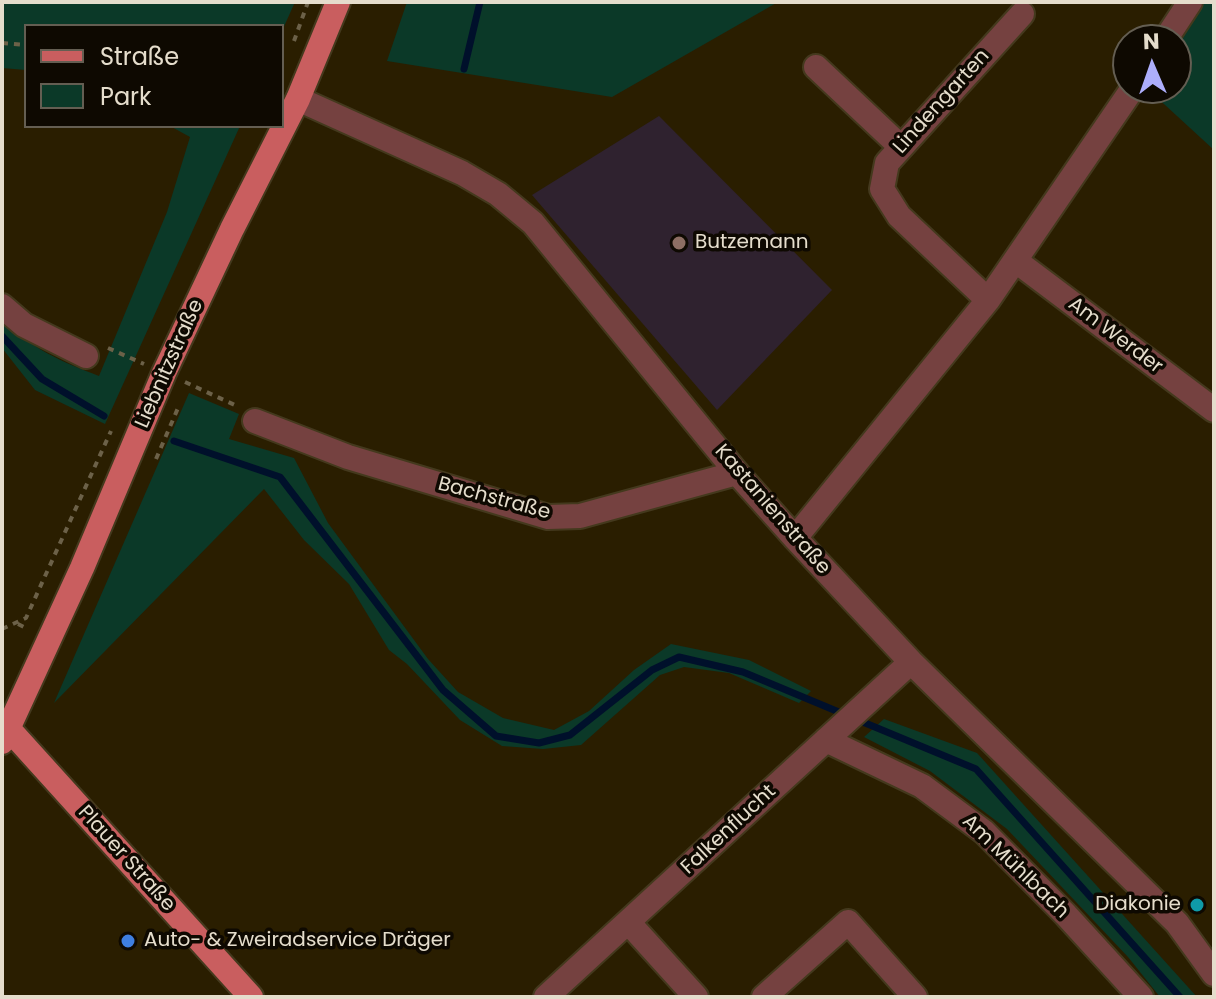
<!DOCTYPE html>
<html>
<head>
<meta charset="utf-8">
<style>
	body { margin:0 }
	#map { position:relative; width:1216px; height:999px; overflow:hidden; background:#2a1e00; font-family:Poppins,sans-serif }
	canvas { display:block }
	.frame { position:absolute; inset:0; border:4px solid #e5ddcc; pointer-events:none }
	.legend { position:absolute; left:24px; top:24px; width:260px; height:104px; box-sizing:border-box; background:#0e0901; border:2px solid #645e52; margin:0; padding:10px 14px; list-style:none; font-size:24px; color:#e5ddcc }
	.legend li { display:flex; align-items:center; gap:16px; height:40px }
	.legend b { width:40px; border:2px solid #645e52 }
	.north { position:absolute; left:1112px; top:24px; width:80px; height:80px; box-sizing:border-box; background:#0e0901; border:2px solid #645e52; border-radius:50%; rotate:358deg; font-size:22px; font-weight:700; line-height:32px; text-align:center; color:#e5ddcc }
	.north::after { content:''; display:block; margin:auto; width:28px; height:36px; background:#adaefb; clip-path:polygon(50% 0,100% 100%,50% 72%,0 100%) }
</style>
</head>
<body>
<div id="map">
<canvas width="1216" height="999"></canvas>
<div class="frame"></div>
<ul class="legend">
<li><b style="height:10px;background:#c95e5f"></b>Straße</li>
<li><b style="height:22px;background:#0b3928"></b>Park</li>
</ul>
<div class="north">N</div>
</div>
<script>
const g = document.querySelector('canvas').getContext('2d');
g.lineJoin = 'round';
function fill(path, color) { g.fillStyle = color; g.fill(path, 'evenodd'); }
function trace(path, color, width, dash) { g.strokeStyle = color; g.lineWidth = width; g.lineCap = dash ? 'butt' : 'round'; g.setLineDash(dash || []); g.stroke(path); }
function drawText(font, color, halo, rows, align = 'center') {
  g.font = font + ' Poppins,sans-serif'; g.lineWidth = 7; g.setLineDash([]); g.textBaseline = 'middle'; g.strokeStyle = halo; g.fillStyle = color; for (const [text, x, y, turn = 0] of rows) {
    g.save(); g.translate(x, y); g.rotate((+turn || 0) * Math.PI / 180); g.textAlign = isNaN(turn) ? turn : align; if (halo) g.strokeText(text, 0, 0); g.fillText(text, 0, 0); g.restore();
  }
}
fill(new Path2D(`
	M 659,116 L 832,290 L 717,410 L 532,195 Z`), '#2f222f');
fill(new Path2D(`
	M 2,2 L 295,2 L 282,31 L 282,26 L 26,26 L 26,70 L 2,68 Z
	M 407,2 L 778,2 L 612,97 L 387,61 Z
	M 1202,2 L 1214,2 L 1214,150 L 1152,93 L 1154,88 L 1176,88 L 1176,49 Z
	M 170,126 L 240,126 L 105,424 L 35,390 L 2,348 L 2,319 C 30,348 62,362 99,376 L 167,212 L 190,137 Z
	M 189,393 L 239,414 L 229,439 L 294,458 L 328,523 L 428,659 L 458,692 L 503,718 L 554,730 L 589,711 L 634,670 L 671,644 L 749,660 L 811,691 L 799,703 L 729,673 L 684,667 L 660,675 L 581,745 L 543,749 L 502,746 L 460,720 L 407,664 L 389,650 L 349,584 L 304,540 L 264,489 L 54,703 Z
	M 884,719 L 977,753 L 1197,997 L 1160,997 L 1128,957 L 1007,829 L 930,771 L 864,737 Z`), '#0b3928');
trace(new Path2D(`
	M 464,69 L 480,2
	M 2,336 L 42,379 L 104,416
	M 174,441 L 280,477 L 443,690 L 496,736 L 539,743 L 570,735 L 652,670 L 679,657 L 743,672 L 846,715
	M 858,720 L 976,769 L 1180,997`), '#00102b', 7);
const minor = new Path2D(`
	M 1165,40 L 1190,2
	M 816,67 L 901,147
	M 298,99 L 462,173 L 498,194 L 533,223 L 737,473 L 795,538 L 911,662 L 1177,923 L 1214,974
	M 1016,261 L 1214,410
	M 988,300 L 899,216 L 882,189 L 887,163 L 1022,14
	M 2,306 L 24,325 L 86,356
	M 255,421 L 348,457 L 548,517 L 580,516 L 737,473
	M 795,538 L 988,300 L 1133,88
	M 826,740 L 922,786 L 984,832 L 1066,915 L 1141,997
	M 628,922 L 696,997
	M 546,997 L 911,662
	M 764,997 L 848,922 L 915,997`);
const major = new Path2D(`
	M 8,728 L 251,997
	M 2,742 L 82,568 L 164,373 L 232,229 L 298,99 L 338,2`);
trace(minor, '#44391d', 28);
trace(major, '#44391d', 28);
trace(new Path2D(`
	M 294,41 L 308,2
	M 2,43 L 26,45
	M 108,348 L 144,364
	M 185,382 L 239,407
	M 156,459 L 178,408
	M 18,624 L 28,629
	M 2,629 L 26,618 L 111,431`), '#6c6148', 4, [6, 6]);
trace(minor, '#754140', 24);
trace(major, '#c95e5f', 24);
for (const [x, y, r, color] of [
	[679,243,8,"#8d6e63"],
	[1197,905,8,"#0f9aa8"],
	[128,941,8,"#3f7fe0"]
]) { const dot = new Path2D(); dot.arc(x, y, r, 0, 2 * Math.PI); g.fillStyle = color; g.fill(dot); trace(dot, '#0e0901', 3); }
drawText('20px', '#e5ddcc', '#0e0901', [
	["Lindengarten",942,102,-48],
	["Am Werder",1115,336,37],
	["Liebnitzstraße",170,364,-66],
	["Bachstraße",494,499,15],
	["Kastanienstraße",772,510,49],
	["Falkenflucht",729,830,-43],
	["Plauer Straße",126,859,48],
	["Am Mühlbach",1015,867,44]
]);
drawText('20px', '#e5ddcc', '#0e0901', [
	["Butzemann",695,243],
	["Diakonie",1181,905,"right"],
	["Auto- & Zweiradservice Dräger",144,941]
], 'left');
</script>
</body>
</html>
